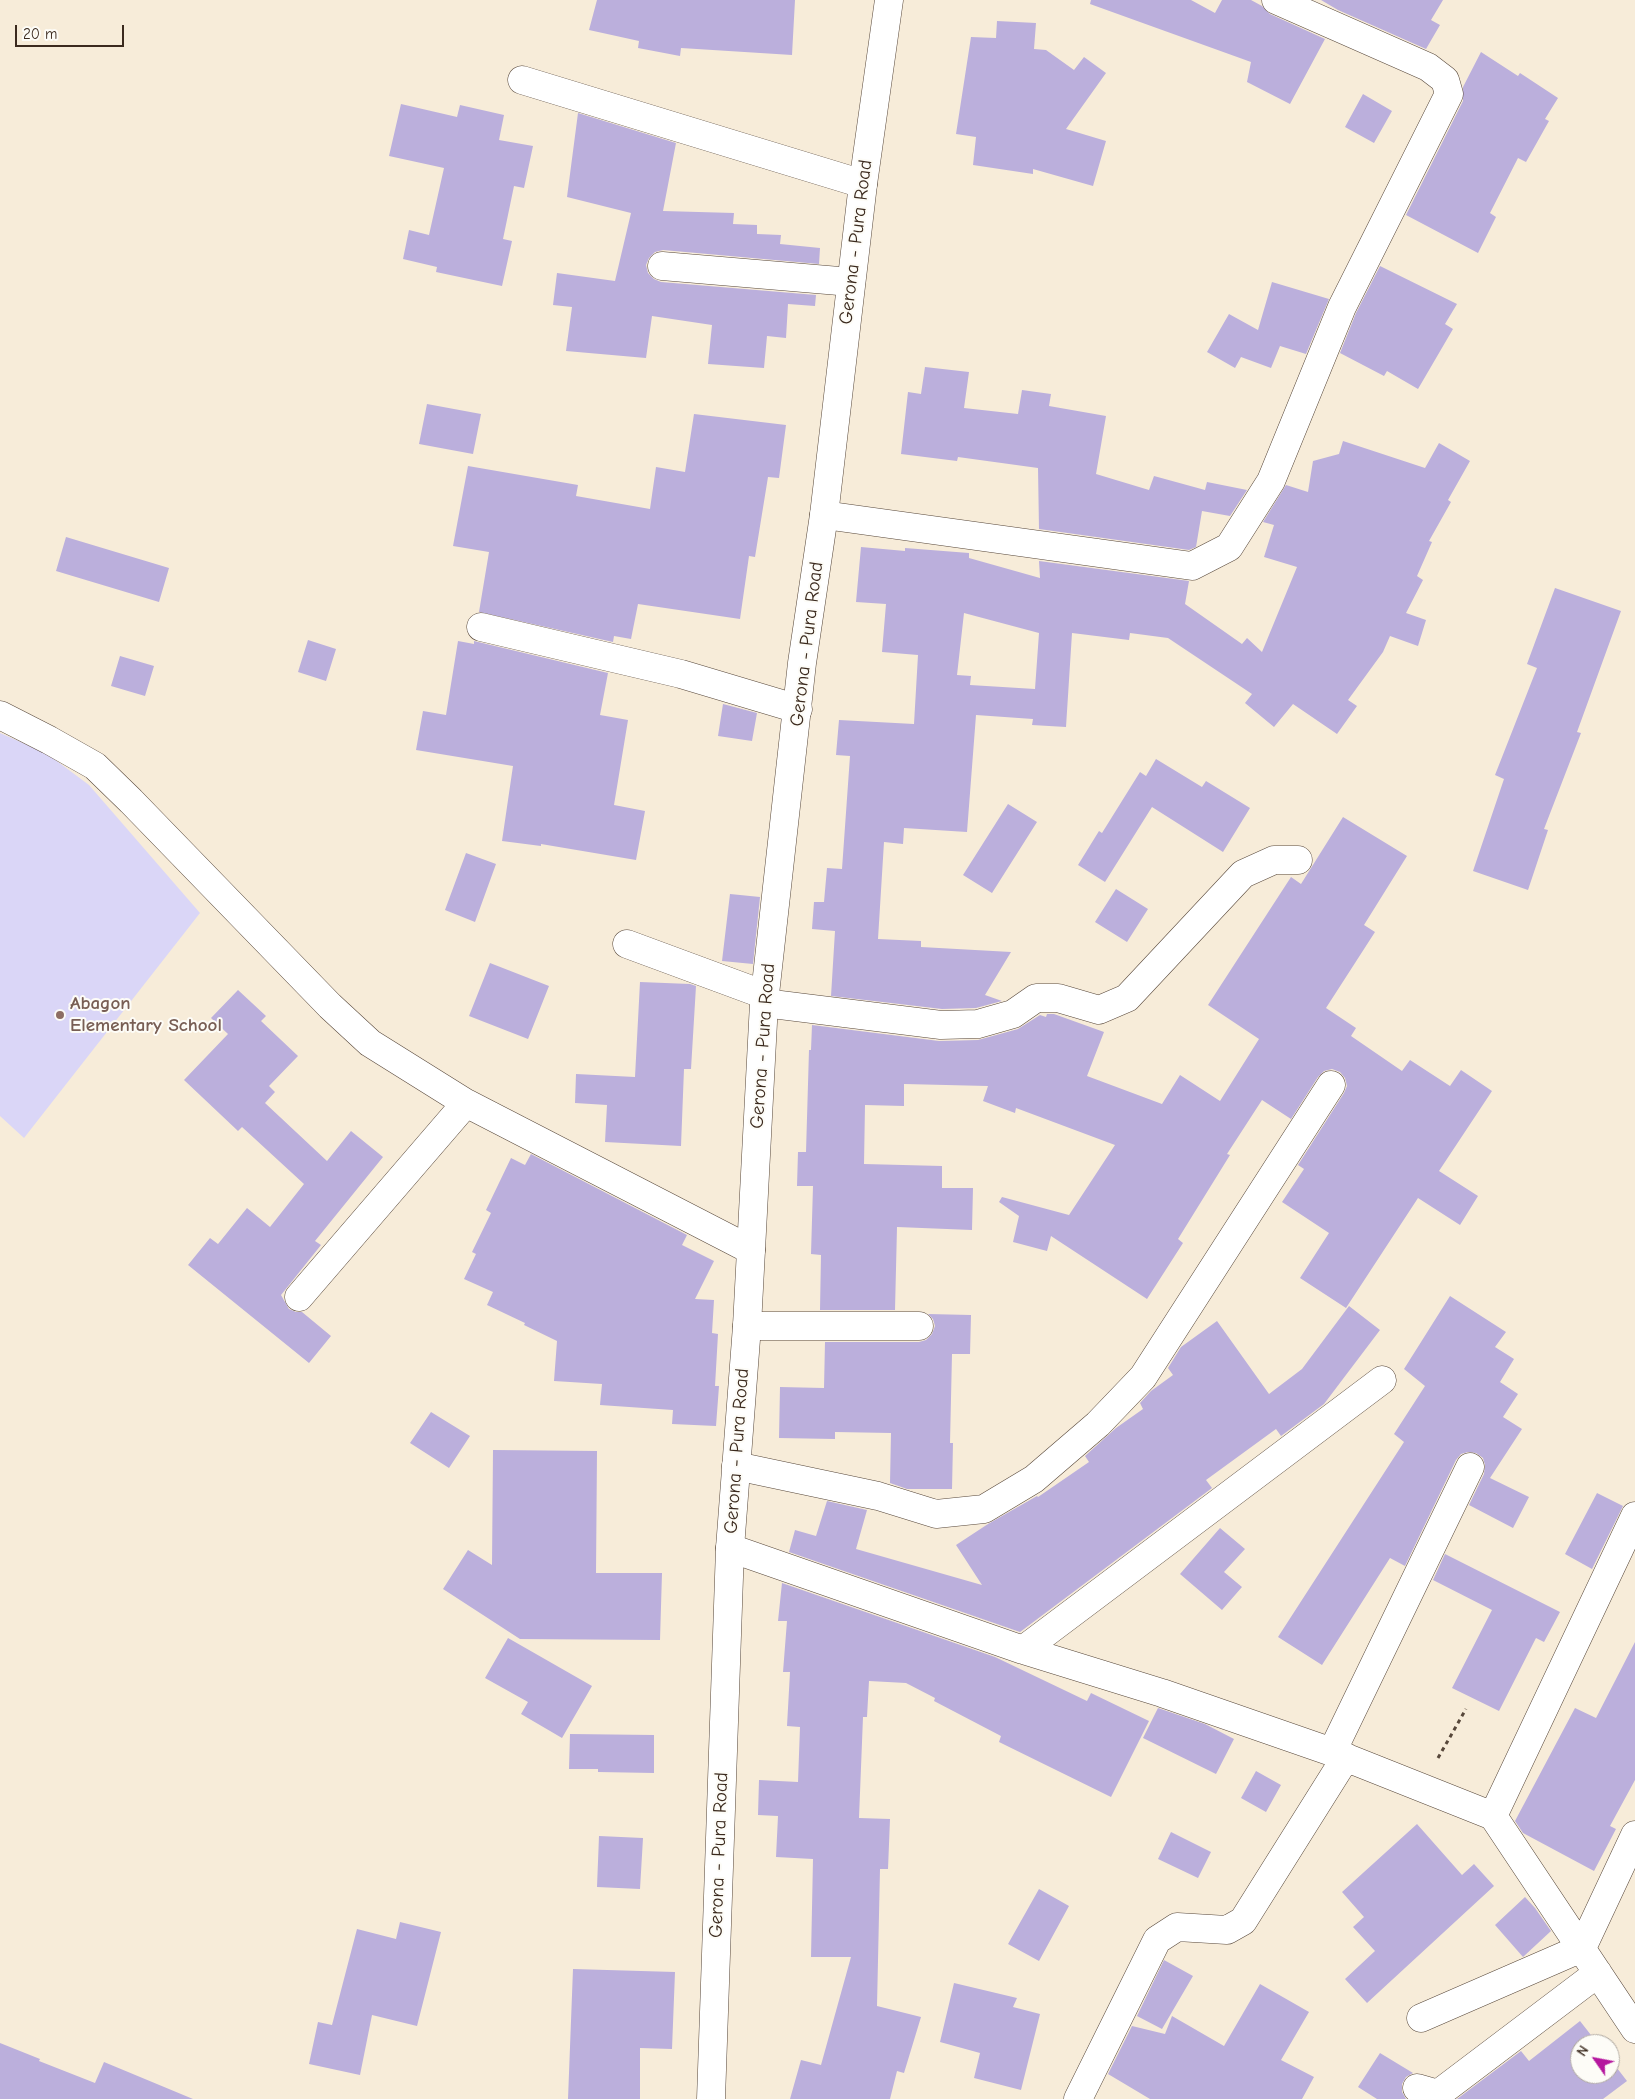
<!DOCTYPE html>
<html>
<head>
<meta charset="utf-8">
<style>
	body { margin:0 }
	#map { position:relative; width:1635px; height:2099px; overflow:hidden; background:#f7ecd9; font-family:"Comic Neue",sans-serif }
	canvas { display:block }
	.north { position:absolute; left:1570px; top:2034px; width:50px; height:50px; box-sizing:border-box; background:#fdfcf7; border:1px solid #afa8a0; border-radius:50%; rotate:303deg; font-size:14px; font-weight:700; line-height:20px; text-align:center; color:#3b2a1e }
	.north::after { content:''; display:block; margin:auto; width:18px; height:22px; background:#b5179e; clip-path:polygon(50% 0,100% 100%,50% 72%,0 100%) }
	.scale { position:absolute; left:15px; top:25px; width:109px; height:22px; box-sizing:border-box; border:2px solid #3b2a1e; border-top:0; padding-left:6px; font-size:15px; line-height:18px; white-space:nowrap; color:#3b2a1e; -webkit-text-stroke:4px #fdfcf7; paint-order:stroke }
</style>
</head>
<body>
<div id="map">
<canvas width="1635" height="2099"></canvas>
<div class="north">N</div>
<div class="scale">20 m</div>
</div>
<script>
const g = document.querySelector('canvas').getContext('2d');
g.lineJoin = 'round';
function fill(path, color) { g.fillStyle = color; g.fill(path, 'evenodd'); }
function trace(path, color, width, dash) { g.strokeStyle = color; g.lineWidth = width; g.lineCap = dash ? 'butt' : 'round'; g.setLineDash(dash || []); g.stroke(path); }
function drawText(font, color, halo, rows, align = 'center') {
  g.font = font + ' "Comic Neue",sans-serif'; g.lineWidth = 4; g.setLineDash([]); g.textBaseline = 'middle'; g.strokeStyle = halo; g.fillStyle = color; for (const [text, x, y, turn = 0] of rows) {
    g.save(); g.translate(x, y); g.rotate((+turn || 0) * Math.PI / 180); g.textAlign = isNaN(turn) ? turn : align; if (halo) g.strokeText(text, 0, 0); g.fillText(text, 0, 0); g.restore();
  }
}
fill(new Path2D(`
	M 0,733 L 46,753 L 89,785 L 200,913 L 24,1138 L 0,1116 Z`), '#dad6f7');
fill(new Path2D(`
	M 597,0 L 795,0 L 792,55 L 681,48 L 680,56 L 638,48 L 639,41 L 589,30 Z
	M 1091,0 L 1191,0 L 1215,13 L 1222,0 L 1251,0 L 1262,6 L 1270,14 L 1325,39 L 1290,104 L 1247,82 L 1251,62 L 1090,4 Z
	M 1321,0 L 1443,0 L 1431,20 L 1440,25 L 1426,49 L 1338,10 Z
	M 997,21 L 1036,23 L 1034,49 L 1046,50 L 1074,70 L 1084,57 L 1106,73 L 1066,129 L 1106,141 L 1093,186 L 1033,169 L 1033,174 L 973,165 L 976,137 L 956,134 L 971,37 L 996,38 Z
	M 1481,52 L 1518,76 L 1520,73 L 1558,98 L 1545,119 L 1549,121 L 1526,162 L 1518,158 L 1490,213 L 1496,217 L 1478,253 L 1406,215 L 1463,101 L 1463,87 Z
	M 1363,94 L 1392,111 L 1374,143 L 1345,127 Z
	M 401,104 L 457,117 L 460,105 L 504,115 L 499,140 L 533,146 L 524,188 L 514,186 L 503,239 L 512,241 L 502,286 L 436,272 L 437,267 L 403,259 L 409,230 L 429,235 L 444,168 L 389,156 Z
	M 578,113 L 676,143 L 663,211 L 734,213 L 733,224 L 757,225 L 757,234 L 781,235 L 780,244 L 820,248 L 819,264 L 663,250 L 655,252 L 649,258 L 646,265 L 648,273 L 654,279 L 661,282 L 816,295 L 815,306 L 788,304 L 786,338 L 767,336 L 764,368 L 708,364 L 712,325 L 652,316 L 646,358 L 566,351 L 572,307 L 553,305 L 557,273 L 615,281 L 631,213 L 567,197 Z
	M 1380,266 L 1457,304 L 1445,324 L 1453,329 L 1418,389 L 1387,371 L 1384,376 L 1340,353 L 1356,313 Z
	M 1272,282 L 1329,299 L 1306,354 L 1280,346 L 1271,368 L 1241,357 L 1235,368 L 1207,352 L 1229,314 L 1258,330 Z
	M 925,367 L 969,372 L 964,408 L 1018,414 L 1022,390 L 1051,394 L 1049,406 L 1106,416 L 1096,474 L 1149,490 L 1154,476 L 1205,490 L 1207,482 L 1247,490 L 1230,516 L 1202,511 L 1196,547 L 1189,550 L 1039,529 L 1038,468 L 958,457 L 957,461 L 901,454 L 908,392 L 921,394 Z
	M 427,404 L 481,414 L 473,454 L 419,444 Z
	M 694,414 L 786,425 L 779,478 L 768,477 L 755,557 L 749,556 L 740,619 L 638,604 L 631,639 L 614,636 L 613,642 L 479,612 L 489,552 L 453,546 L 468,466 L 578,485 L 576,496 L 650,509 L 656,467 L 685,472 Z
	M 1343,441 L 1425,468 L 1439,443 L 1470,461 L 1448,500 L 1451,502 L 1429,541 L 1432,542 L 1417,576 L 1423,580 L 1406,613 L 1426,620 L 1418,646 L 1390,636 L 1383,652 L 1348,700 L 1357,706 L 1337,734 L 1293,704 L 1274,727 L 1245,703 L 1252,694 L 1168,638 L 1130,633 L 1129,640 L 1072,633 L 1066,727 L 1032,725 L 1033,719 L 976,715 L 967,832 L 904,828 L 903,844 L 884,842 L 878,939 L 921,941 L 921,947 L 1011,952 L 985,995 L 1002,1001 L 976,1008 L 942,1009 L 831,996 L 835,931 L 812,929 L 814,902 L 824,902 L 827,868 L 842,869 L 850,756 L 836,755 L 839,720 L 914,724 L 918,655 L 882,652 L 886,604 L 856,602 L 861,547 L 905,551 L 905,548 L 969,553 L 969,558 L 1040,578 L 1039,561 L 1189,581 L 1185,604 L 1242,644 L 1247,638 L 1262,652 L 1297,567 L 1264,557 L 1274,525 L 1263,522 L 1286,485 L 1308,492 L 1313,461 L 1339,454 ZM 964,613 L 1039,633 L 1035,689 L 970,685 L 971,676 L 957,675 Z
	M 66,537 L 169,568 L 159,602 L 56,571 Z
	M 1555,588 L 1621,611 L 1577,732 L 1581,733 L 1544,829 L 1548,830 L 1528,890 L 1473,871 L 1504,779 L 1495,775 L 1537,668 L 1527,664 Z
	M 308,640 L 336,649 L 326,681 L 298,672 Z
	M 458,641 L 474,644 L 474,641 L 608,673 L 600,715 L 628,720 L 614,805 L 645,811 L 636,860 L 541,844 L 541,846 L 502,841 L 513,766 L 416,750 L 423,711 L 446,715 Z
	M 120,656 L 154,666 L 145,696 L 111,686 Z
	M 723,704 L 757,713 L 752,741 L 718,736 Z
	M 1156,759 L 1202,787 L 1206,781 L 1250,808 L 1223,852 L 1152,807 L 1105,882 L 1078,865 L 1099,831 L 1102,833 L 1140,772 L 1146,776 Z
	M 1008,804 L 1037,822 L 992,893 L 963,875 Z
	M 1343,817 L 1407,856 L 1364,925 L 1375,932 L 1326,1008 L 1356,1028 L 1351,1036 L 1402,1071 L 1410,1060 L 1450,1086 L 1461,1070 L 1492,1091 L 1439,1171 L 1478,1196 L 1460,1225 L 1418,1198 L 1346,1308 L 1300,1278 L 1329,1233 L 1282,1202 L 1304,1169 L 1298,1165 L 1344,1093 L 1347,1086 L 1345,1078 L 1340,1072 L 1332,1069 L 1324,1071 L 1318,1077 L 1291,1119 L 1262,1100 L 1227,1154 L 1230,1155 L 1178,1239 L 1183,1243 L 1147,1299 L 1051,1236 L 1047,1251 L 1013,1242 L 1019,1216 L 999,1202 L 1002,1197 L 1069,1215 L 1115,1145 L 1016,1108 L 1015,1113 L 983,1101 L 988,1086 L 904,1084 L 904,1106 L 865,1105 L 864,1164 L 942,1166 L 942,1188 L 973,1188 L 972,1230 L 897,1227 L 895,1310 L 820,1310 L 821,1255 L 811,1254 L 813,1186 L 797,1186 L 798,1152 L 806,1152 L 809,1050 L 811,1050 L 812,1025 L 939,1041 L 978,1040 L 1018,1029 L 1040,1015 L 1046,1017 L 1047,1014 L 1054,1014 L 1104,1032 L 1087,1076 L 1162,1104 L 1180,1075 L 1220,1101 L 1259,1039 L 1208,1005 L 1291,877 L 1301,884 Z
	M 466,853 L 496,864 L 475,922 L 445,910 Z
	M 1116,889 L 1148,909 L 1127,942 L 1095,922 Z
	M 730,894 L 760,897 L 753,964 L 722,961 Z
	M 490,963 L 549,986 L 528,1039 L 469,1016 Z
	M 640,982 L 690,984 L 696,986 L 691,1069 L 684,1069 L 681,1146 L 605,1142 L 607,1105 L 575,1103 L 576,1074 L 635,1077 Z
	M 238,990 L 266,1016 L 261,1021 L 298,1056 L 269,1086 L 275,1092 L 265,1103 L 327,1161 L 351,1131 L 383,1157 L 315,1241 L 321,1245 L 281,1295 L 289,1309 L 296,1312 L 302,1312 L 331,1336 L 309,1363 L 188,1265 L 210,1238 L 218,1244 L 247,1208 L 270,1227 L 304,1184 L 242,1127 L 238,1131 L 184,1080 L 228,1034 L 211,1018 Z
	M 531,1154 L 687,1235 L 682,1245 L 714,1261 L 695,1299 L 714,1300 L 712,1333 L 718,1334 L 715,1386 L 719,1386 L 716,1426 L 672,1424 L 673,1410 L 600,1405 L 602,1384 L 554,1381 L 557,1341 L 524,1325 L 525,1323 L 487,1305 L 493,1292 L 464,1279 L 476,1254 L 472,1252 L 491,1213 L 486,1210 L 511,1158 L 525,1165 Z
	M 1450,1296 L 1506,1332 L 1495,1347 L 1514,1359 L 1500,1382 L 1518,1394 L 1503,1417 L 1522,1429 L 1490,1478 L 1529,1497 L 1513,1528 L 1469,1505 L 1484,1474 L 1485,1465 L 1483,1458 L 1476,1453 L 1468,1452 L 1461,1454 L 1456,1460 L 1405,1566 L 1390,1558 L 1322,1665 L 1278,1637 L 1404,1442 L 1394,1434 L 1425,1386 L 1404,1369 Z
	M 1349,1306 L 1380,1330 L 1324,1404 L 1281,1436 L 1276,1429 L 1206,1480 L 1212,1488 L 1020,1632 L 789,1552 L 795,1530 L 816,1536 L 827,1501 L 867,1510 L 856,1549 L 982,1585 L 956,1545 L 988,1524 L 1037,1496 L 1038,1497 L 1089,1462 L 1085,1456 L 1116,1428 L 1143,1409 L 1140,1403 L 1151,1391 L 1173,1375 L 1168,1368 L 1181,1347 L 1217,1321 L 1269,1394 L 1302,1369 Z
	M 928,1314 L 971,1315 L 970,1354 L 952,1354 L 950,1443 L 953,1443 L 952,1489 L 907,1489 L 890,1483 L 891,1433 L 835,1432 L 835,1439 L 779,1438 L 780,1387 L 824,1388 L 825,1342 L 919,1342 L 926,1340 L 932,1334 L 935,1326 L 933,1319 Z
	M 431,1412 L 470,1436 L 449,1468 L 410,1443 Z
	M 493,1450 L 597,1451 L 596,1573 L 662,1573 L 660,1640 L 520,1639 L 443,1589 L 468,1550 L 492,1565 Z
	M 1597,1493 L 1623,1506 L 1592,1569 L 1565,1554 Z
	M 1220,1528 L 1245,1549 L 1224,1572 L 1242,1587 L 1222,1610 L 1180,1574 Z
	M 1445,1554 L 1560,1612 L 1544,1642 L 1536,1638 L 1499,1711 L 1452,1688 L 1492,1610 L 1433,1580 Z
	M 782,1583 L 995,1657 L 1087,1701 L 1091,1693 L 1149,1721 L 1111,1797 L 999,1742 L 1001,1736 L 934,1701 L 935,1698 L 906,1683 L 869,1681 L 867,1717 L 863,1717 L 859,1818 L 890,1819 L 888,1869 L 880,1869 L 877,2006 L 921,2017 L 904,2073 L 897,2071 L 890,2099 L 790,2099 L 801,2060 L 821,2065 L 851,1957 L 811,1957 L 813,1859 L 776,1857 L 778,1816 L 758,1815 L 759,1780 L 798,1782 L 800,1727 L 787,1726 L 790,1672 L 783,1672 L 787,1621 L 778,1621 Z
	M 508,1638 L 592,1686 L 562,1738 L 521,1714 L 528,1702 L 485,1678 Z
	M 1635,1642 L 1635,1780 L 1610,1826 L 1616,1829 L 1594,1871 L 1523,1833 L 1515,1821 L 1575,1708 L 1596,1718 Z
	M 1158,1708 L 1205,1724 L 1234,1739 L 1216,1774 L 1143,1738 Z
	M 570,1734 L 654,1735 L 654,1773 L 598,1772 L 598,1769 L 569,1769 Z
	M 1256,1771 L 1281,1785 L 1266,1812 L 1241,1798 Z
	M 1417,1824 L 1462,1875 L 1474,1864 L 1494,1886 L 1367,2003 L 1345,1979 L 1375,1951 L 1353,1927 L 1364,1917 L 1342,1892 Z
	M 1171,1832 L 1211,1852 L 1198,1878 L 1158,1859 Z
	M 599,1836 L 643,1838 L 640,1889 L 597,1887 Z
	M 1039,1889 L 1069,1906 L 1039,1961 L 1008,1944 Z
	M 1525,1897 L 1535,1908 L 1551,1931 L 1523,1957 L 1495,1925 Z
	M 400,1922 L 441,1932 L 417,2026 L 372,2015 L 360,2075 L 309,2064 L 318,2022 L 332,2025 L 357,1929 L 396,1939 Z
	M 1164,1960 L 1193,1976 L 1162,2029 L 1137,2016 Z
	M 573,1969 L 675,1972 L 672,2049 L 640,2048 L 640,2099 L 568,2099 Z
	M 954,1983 L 1017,1998 L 1013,2007 L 1040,2014 L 1021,2090 L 974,2078 L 980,2053 L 940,2042 Z
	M 1260,1984 L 1309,2012 L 1281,2060 L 1314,2077 L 1302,2099 L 1150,2099 L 1108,2074 L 1132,2026 L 1165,2034 L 1172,2016 L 1224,2046 Z
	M 1580,2021 L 1598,2044 L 1580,2044 L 1580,2074 L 1610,2074 L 1610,2059 L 1627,2081 L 1603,2099 L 1457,2099 L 1521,2051 L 1529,2061 Z
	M 0,2043 L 40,2059 L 39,2061 L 95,2083 L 104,2062 L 193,2099 L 0,2099 Z
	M 1380,2053 L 1413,2073 L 1406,2077 L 1402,2084 L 1402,2092 L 1406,2099 L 1377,2099 L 1358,2087 Z`), '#bbafdc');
const minor = new Path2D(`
	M 522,80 L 863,184
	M 662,266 L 851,282
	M 824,515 L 1192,566 L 1229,547 L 1271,481 L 1342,307 L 1449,94 L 1445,80 L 1428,67 L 1276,0
	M 481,627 L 681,674 L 798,709
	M 0,715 L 49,740 L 95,766 L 131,801 L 330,1006 L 370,1043 L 466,1103 L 751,1250
	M 627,944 L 765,995
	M 764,1003 L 941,1025 L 978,1024 L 1013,1014 L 1036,998 L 1058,998 L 1099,1010 L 1127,998 L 1243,874 L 1274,860 L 1298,860
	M 299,1297 L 466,1103
	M 747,1326 L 919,1326
	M 736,1466 L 878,1496 L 936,1514 L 984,1509 L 1034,1479 L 1098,1424 L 1143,1377 L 1331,1085
	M 730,1548 L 1023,1650 L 1162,1693 L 1332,1752 L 1493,1816 L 1635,2029
	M 1023,1650 L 1382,1380
	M 1332,1752 L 1470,1467
	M 1493,1816 L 1635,1516
	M 1421,2018 L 1582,1948 L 1635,1835
	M 1417,2088 L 1438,2094 L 1598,1973
	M 1078,2099 L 1157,1940 L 1177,1927 L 1227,1930 L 1243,1921 L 1346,1757`);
const major = new Path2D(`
	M 711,2099 L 730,1548 L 747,1326 L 764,1003 L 802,663 L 824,515 L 863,184 L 889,0`);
trace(minor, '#57473a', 29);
trace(major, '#57473a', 29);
trace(new Path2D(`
	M 1438,1758 L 1466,1709`), '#57473a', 3, [4, 4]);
trace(minor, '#fff', 28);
trace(major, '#fff', 28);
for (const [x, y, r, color] of [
	[60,1015,5,"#8d6e63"]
]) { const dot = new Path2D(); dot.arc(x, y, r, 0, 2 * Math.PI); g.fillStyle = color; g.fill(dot); trace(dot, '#fdfcf7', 2); }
drawText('19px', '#3b2a1e', '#fdfcf7', [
	["Gerona - Pura Road",856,242,-83],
	["Gerona - Pura Road",807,644,-83],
	["Gerona - Pura Road",763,1046,-86],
	["Gerona - Pura Road",737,1451,-86],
	["Gerona - Pura Road",719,1855,-88]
]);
drawText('bold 19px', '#785e54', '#fdfcf7', [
	["Abagon",70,1004],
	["Elementary School",70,1026]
], 'left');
</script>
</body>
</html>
